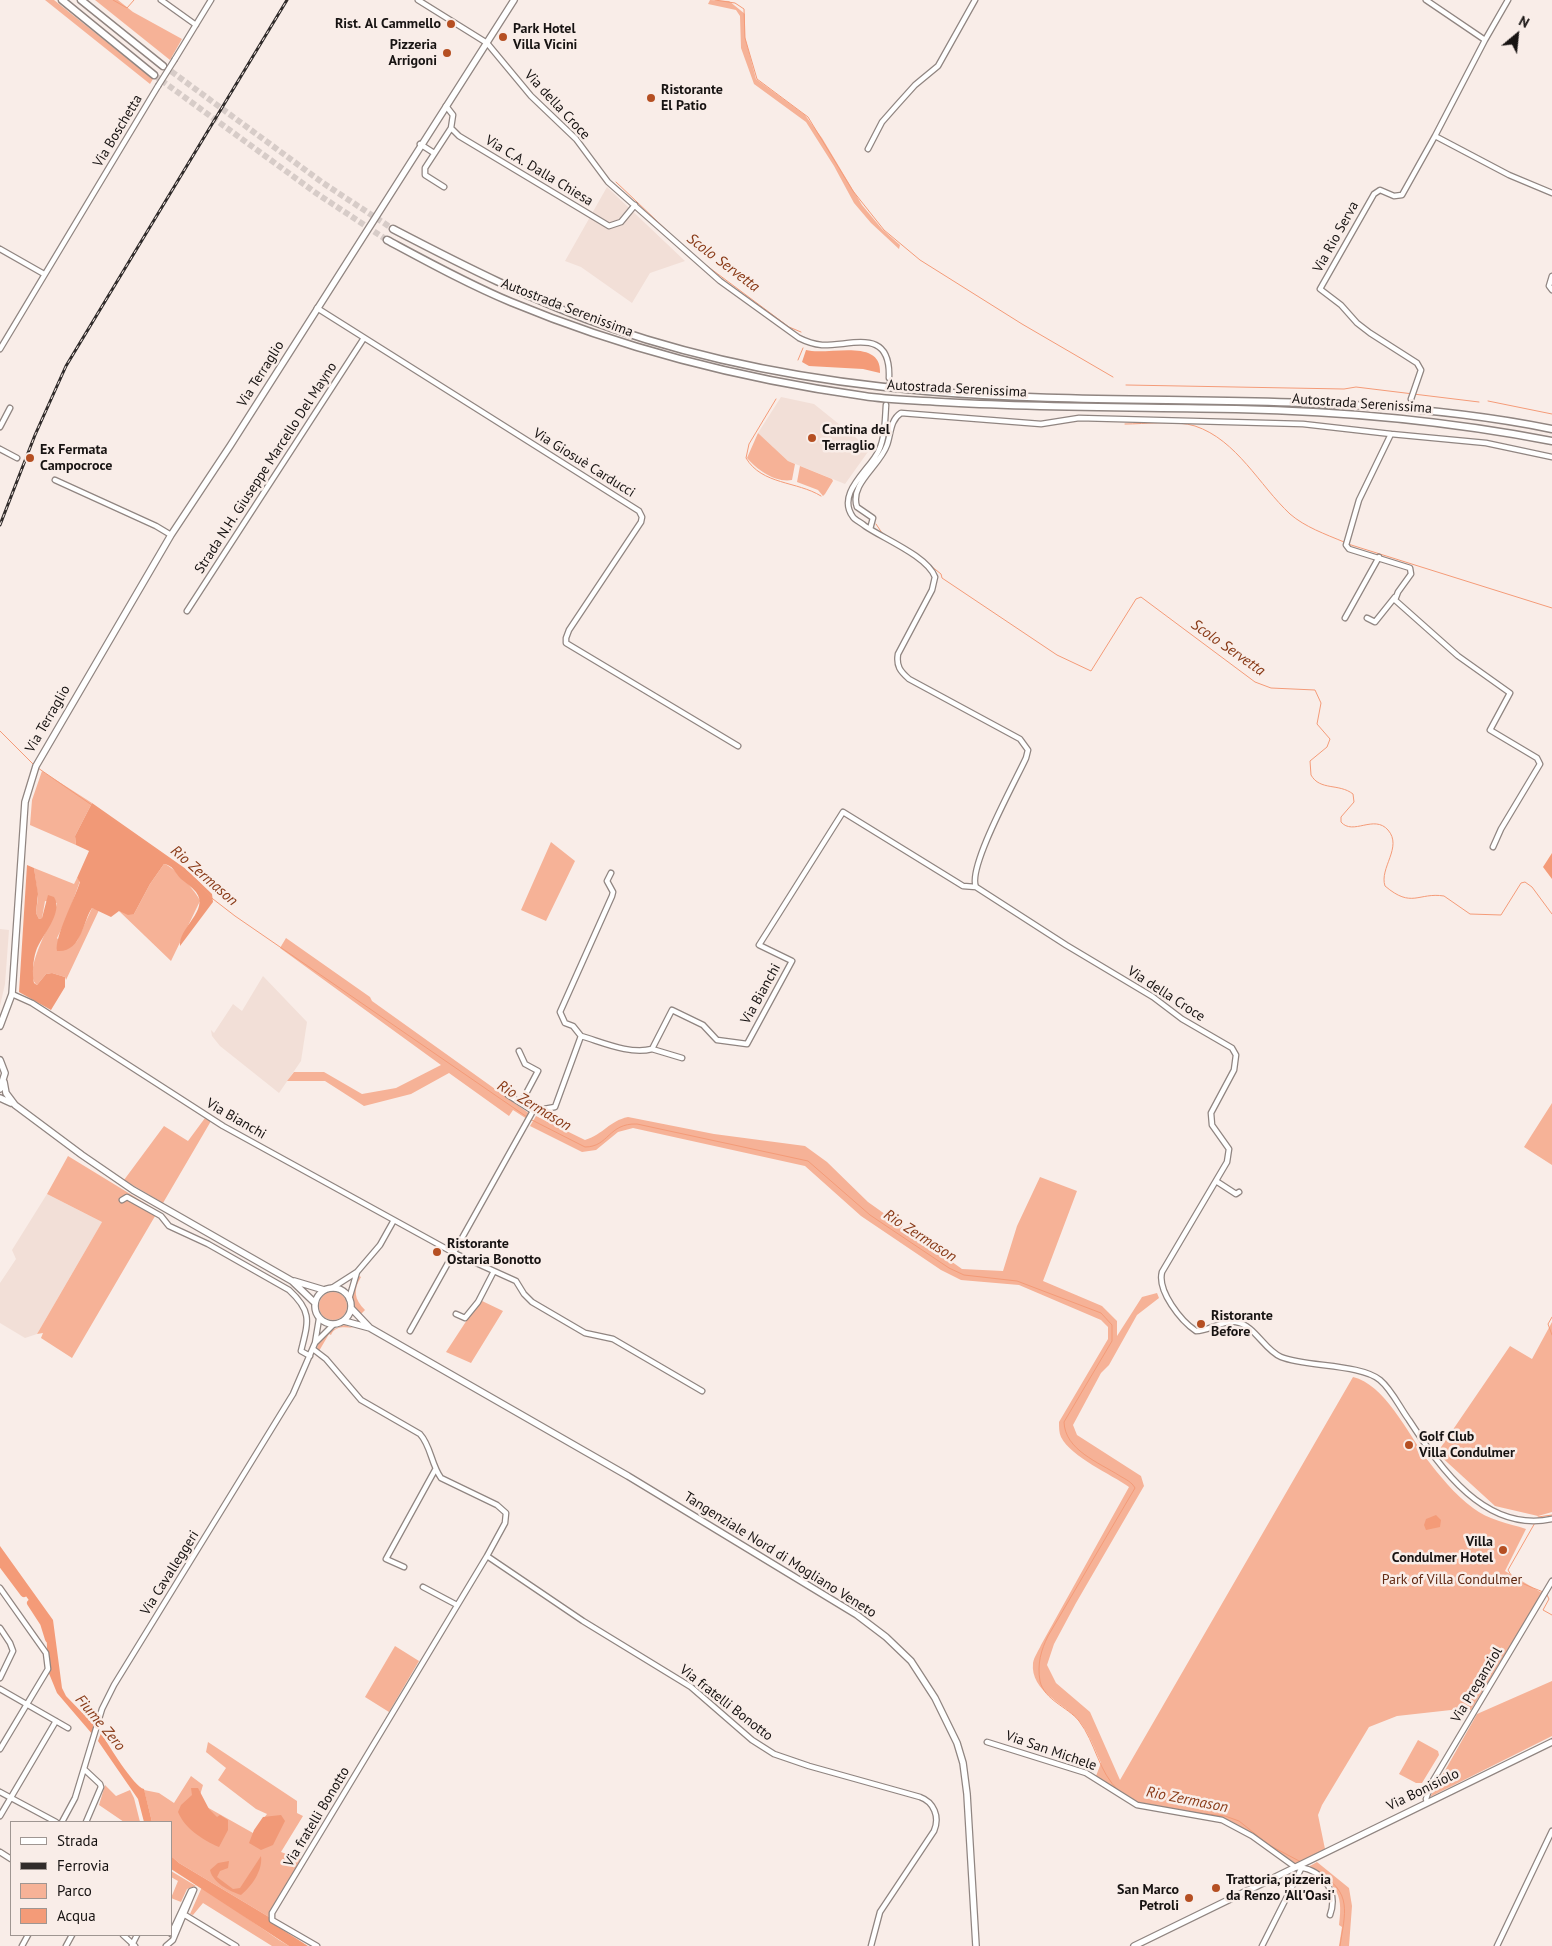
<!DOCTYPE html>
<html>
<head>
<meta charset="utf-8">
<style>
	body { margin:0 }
	#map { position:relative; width:1552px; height:1946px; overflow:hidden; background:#f9ede8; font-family:"PT Sans",sans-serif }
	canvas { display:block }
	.legend { position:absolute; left:10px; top:1821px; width:162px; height:115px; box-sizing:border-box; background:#f9ede8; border:1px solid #9f9692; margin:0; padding:6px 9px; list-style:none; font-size:15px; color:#171312 }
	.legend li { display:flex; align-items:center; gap:10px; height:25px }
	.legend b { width:25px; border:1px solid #9f9692 }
	.north { position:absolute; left:1492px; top:10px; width:50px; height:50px; -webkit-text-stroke:4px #f9ede8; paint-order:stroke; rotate:28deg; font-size:14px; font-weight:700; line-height:20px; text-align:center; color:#171312 }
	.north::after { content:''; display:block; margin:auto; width:18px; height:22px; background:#171312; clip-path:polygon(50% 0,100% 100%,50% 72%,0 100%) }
</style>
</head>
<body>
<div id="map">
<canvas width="1552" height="1946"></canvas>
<ul class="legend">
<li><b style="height:6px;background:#fff"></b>Strada</li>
<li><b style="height:6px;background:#312c2b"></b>Ferrovia</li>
<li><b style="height:14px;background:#f6b297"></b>Parco</li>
<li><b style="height:14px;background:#f49b78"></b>Acqua</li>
</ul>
<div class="north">N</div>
</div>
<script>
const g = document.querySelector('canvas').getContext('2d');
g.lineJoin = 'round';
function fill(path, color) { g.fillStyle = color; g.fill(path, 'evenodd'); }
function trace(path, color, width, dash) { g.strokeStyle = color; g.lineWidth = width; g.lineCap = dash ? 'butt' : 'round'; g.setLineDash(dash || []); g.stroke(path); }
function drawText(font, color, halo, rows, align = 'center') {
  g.font = font + ' "PT Sans",sans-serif'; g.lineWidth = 5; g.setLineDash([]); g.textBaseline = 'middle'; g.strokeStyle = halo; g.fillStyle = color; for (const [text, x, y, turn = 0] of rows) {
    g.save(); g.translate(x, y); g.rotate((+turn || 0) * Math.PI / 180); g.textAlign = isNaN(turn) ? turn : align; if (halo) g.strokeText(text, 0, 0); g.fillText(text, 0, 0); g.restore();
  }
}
fill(new Path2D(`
	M 607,187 L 685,261 L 650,273 L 632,303 L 581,267 L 565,261 Z
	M 781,397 L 814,404 L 870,449 L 845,484 L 788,461 L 758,433 Z
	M 0,929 L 9,930 L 5,984 L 0,1006 Z
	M 263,976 L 307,1022 L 301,1061 L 279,1093 L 220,1046 L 212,1036 L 211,1030 L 214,1033 L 233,1004 L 242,1011 Z
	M 47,1194 L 102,1222 L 37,1334 L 25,1338 L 0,1323 L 0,1283 L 16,1259 L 12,1250 Z`), '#f2dfd7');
fill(new Path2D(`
	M 45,0 L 54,0 L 153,79 L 150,84 Z
	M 95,0 L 118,0 L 133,12 L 182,39 L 170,60 Z
	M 710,0 L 729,1 L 745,14 L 745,37 L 756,79 L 805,115 L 822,138 L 862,205 L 882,229 L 900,245 L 899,249 L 871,223 L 854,203 L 834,166 L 806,122 L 754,84 L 741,48 L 740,16 L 736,10 L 708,4 Z
	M 758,433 L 788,461 L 795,464 L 792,480 C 776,483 757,470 747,458 Z
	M 800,466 L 832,479 L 833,481 L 825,494 L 823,496 L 818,490 L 797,482 Z
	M 42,771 L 92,803 L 75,836 L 76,845 L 30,825 L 32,800 Z
	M 551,842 L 575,861 L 546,921 L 521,910 Z
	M 164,864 C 172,865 197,892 200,901 L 171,961 L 119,911 L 134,914 L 150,884 Z
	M 34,868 L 74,884 L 77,878 L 80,881 L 66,920 L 57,938 L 66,949 L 77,941 L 92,908 L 99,910 L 66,980 L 65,977 L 52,973 L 46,974 L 37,985 C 21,971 54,921 57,903 L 45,901 L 42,918 L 39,919 L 36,913 L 38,897 Z
	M 286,938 L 370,997 L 372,1001 L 530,1114 L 527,1119 L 513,1110 L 509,1116 L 449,1073 L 411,1094 L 364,1106 L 325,1081 L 287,1081 L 294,1072 L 324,1072 L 362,1094 L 396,1088 L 441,1065 L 280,948 Z
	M 1552,1103 L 1552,1165 L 1524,1147 Z
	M 536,1116 L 585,1140 C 604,1134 609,1121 628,1117 L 714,1134 L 805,1146 L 827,1162 L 868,1202 L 962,1269 L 1003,1271 L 1017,1226 L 1040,1177 L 1077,1191 L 1043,1281 L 1102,1306 L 1117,1321 L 1117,1336 L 1142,1297 L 1157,1293 L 1159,1298 L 1137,1315 L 1109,1365 L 1101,1373 L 1073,1425 L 1077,1435 L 1141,1476 L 1144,1486 L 1076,1603 L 1054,1644 L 1047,1665 L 1056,1683 L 1090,1712 L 1120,1780 L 1353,1377 C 1384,1384 1408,1433 1426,1458 C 1439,1475 1455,1495 1473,1508 C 1488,1520 1508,1523 1526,1529 L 1505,1571 L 1542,1593 L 1471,1710 L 1460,1709 L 1397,1716 L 1369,1727 L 1322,1805 L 1318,1815 L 1325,1849 L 1296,1864 L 1221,1817 L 1138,1803 L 1096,1776 L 1101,1763 C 1095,1750 1089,1733 1080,1722 C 1065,1703 1030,1692 1033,1663 C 1034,1657 1039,1650 1041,1645 L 1129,1487 C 1111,1474 1072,1458 1061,1437 C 1059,1433 1059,1427 1059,1422 L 1108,1339 L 1108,1327 L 1101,1320 L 1019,1285 L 961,1280 L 941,1270 L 861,1216 L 805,1166 L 633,1128 L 618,1132 L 596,1150 L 582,1152 L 530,1126 Z
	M 205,1118 L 211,1121 L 163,1203 L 124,1180 L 164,1126 L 188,1141 Z
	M 68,1156 L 158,1211 L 72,1358 L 41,1338 L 43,1333 L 37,1334 L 102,1222 L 47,1194 Z
	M 359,1276 L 361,1277 C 353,1290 354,1299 365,1310 L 360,1315 C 349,1303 352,1288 359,1276 Z
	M319 1306a14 14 0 1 1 28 0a14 14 0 1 1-28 0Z
	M 480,1300 L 503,1311 L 471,1363 L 446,1352 Z
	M 1552,1322 L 1552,1512 L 1538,1516 L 1495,1506 L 1437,1453 L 1510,1346 L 1532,1359 Z
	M 345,1325 L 353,1328 C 344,1327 335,1326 331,1335 L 329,1334 L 319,1351 L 317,1350 C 317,1336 334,1328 345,1325 Z
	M 395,1646 L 419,1661 L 389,1712 L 365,1697 Z
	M 1552,1681 L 1552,1736 L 1430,1797 L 1477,1714 Z
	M 1418,1740 L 1438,1751 L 1439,1755 L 1422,1783 L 1416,1783 L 1399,1774 Z
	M 208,1742 L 297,1801 L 297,1813 L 303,1816 L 281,1852 L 303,1860 L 269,1917 L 179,1863 L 171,1856 L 171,1822 L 152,1822 L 144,1790 L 159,1793 L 174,1803 L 191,1776 L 203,1785 L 198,1802 L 253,1833 L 267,1814 L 256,1809 L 218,1780 L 226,1768 L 206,1752 Z
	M 105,1785 L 116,1796 L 130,1790 L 134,1798 L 140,1822 L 124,1822 L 99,1805 Z
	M 1317,1862 L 1349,1888 L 1352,1906 L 1349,1946 L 1339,1946 L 1342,1927 L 1339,1925 C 1344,1889 1334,1886 1308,1867 Z
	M 171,1871 L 196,1886 L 187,1889 L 181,1902 L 171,1898 L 178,1881 L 171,1877 Z
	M 202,1887 L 279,1940 L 289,1946 L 272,1946 L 203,1903 L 193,1915 L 190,1914 Z`), '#f6b297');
fill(new Path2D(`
	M 92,803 L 186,869 L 212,894 L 213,902 L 180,946 C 178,928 210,910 196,892 C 192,887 186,883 181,879 C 175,873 173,865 164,864 L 150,884 L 134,914 L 128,915 L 119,911 L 111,917 L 92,908 C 83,920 82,953 57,951 C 54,938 75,898 80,882 L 77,878 L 89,851 L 76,845 L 75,836 Z
	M 27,865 L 34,868 L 38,894 L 36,913 L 39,919 L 42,918 L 48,895 L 54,897 C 64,913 41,936 36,951 C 33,960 32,974 34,983 L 37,985 L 46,974 L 52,973 L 65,977 L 65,987 L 51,1010 L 19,992 Z
	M 191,1788 L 198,1788 L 209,1809 L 217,1817 L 220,1815 L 228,1820 L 228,1830 L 219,1847 C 203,1840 185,1829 178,1812 L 181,1805 L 192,1795 Z
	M 281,1815 L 285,1821 L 273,1845 L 261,1850 L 249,1843 L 254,1830 L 263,1817 Z
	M 261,1856 C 263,1870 252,1886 241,1895 C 229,1891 213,1883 210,1870 L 218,1863 L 229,1861 L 228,1868 L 220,1871 L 217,1877 L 233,1889 L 240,1888 Z`), '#f19977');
fill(new Path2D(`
	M 806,350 C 827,356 882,337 880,373 L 863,369 L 809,366 L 802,362 Z
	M 1552,853 L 1552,879 L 1543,867 Z
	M 1436,1515 L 1441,1520 L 1440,1527 L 1426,1530 L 1424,1525 L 1426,1519 Z
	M 0,1546 L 53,1620 L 62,1688 L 66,1696 L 96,1727 L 93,1735 L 57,1693 L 48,1671 L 46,1624 L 0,1560 Z
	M 101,1733 C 108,1744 134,1787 144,1789 L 152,1822 L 144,1822 L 138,1799 L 98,1741 Z
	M 171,1856 L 179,1863 L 269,1917 L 272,1923 L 308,1946 L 289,1946 L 185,1878 L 171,1869 Z`), '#f49b78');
trace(new Path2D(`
	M 113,0 L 127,8 L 134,0
	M 715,0 L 735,3 L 744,9 L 745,38 L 757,79 L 808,117 L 853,191 L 884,230 L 920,260 L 1022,324 L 1113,377
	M 616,182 L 679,242
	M 703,263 L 789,327 L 801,332
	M 798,360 L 803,348
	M 1126,385 L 1344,389 L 1356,387 L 1479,402
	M 776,399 L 749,444 L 746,458 C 762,485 797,481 821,496
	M 1488,401 L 1552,414
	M 1125,424 C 1145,424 1177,420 1195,426 C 1237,440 1259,485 1290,514 C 1305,527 1325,534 1344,542
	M 876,524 L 882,533 L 909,549
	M 1348,544 L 1552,608
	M 926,562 L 941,574 L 942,578 L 1057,655 L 1091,671 L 1136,599 L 1141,597 L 1255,682 L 1271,688 L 1315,690 L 1321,703 L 1317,724 L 1330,739 L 1327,747 L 1310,761 L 1311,775 C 1320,791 1339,783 1353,794 L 1354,802 L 1341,817 L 1341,822 C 1353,836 1374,814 1388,830 C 1403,847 1379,868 1385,886 C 1412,909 1418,892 1444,896 L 1470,914 L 1501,915 L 1521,883 L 1525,882 L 1532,887 L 1552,914
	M 0,731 L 33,764
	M 38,768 L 163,854 L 196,882 L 213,899 L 235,916 L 527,1117
	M 530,1119 L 585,1147 C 609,1147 608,1123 637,1124 L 808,1161 L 870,1215 L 949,1268 L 964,1275 L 1017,1281 L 1101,1313 L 1112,1325 L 1112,1341 L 1064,1422 C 1065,1450 1098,1462 1120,1476 C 1125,1479 1132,1482 1135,1488 L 1048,1636 C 1041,1650 1037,1664 1040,1681 C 1044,1700 1068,1707 1079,1721 C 1096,1743 1098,1772 1119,1791
	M 1552,1317 L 1548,1324 L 1552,1335
	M 1538,1517 L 1552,1515
	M 1536,1521 L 1508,1570 C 1513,1582 1532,1587 1543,1592
	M 1546,1593 L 1549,1599 L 1543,1610 L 1552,1615
	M 1181,1811 L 1225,1816 L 1239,1821 L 1269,1845 L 1301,1862
	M 1306,1865 L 1313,1870
	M 1319,1873 C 1353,1893 1345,1912 1340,1946`), '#f49b78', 1);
trace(new Path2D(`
	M 0,1561 L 24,1593
	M 31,1603 L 44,1623 L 49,1639`), '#f49b78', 8);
trace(new Path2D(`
	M 886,405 L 889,378`), '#d7ccc8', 4.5, [4.5, 2]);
trace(new Path2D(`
	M 164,66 L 323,183 L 393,229
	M 154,75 L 316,193 L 387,240`), '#d7ccc8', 6, [6, 3]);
const minor = new Path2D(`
	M 161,0 L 196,25
	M 418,0 L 487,43 L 531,96 L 576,139 L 608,182 L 720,281 L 799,338 C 807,342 813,344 822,345 C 852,346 891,327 889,378
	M 1426,0 L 1485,40 L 1435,136 L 1509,175 L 1552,193
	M 1485,40 L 1508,0
	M 175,59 L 211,0
	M 446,106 L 453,115 L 451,128 L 459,136 L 609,226 L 621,222 L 635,205
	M 420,144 L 434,153
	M 868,149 L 882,122 L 897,105 L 915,85 L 938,66 L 975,0
	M 444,187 L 425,175 L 425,168 L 451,128
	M 0,249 L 44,274
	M 1552,276 L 1549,286 L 1552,290
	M 317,308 L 639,511 L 642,517 L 641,522 L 569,630 L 566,638 L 566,643 L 738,746
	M 0,349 L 158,86
	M 1411,399 L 1421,370 L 1417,363 L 1370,333 L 1357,323 L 1341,305 L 1320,289 L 1374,194 L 1380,190 L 1394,196 L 1402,195 L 1435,136
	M 886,405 C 885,420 885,437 879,450 C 871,469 835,493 853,517 C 855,520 862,523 865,526 C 884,539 927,556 935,577 L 932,590 L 898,654 C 896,666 900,671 909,679 L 1020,739 L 1028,750 L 1026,758 C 1016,780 967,868 976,887 L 1066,945 L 1153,997 L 1182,1019 L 1232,1048 L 1236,1055 L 1234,1070 L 1211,1113 L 1212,1125 L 1229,1149 L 1227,1162 L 1162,1272 C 1157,1291 1181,1321 1196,1331 C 1209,1331 1223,1320 1236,1322 C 1255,1325 1264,1350 1281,1357 C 1306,1367 1361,1364 1380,1380 C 1392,1390 1400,1408 1409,1420 C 1441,1469 1485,1533 1552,1519
	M 0,427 L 10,408
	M 0,449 L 17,458
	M 55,480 L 156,526 L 171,535
	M 870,529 L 873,518 L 857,507 C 849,484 880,466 887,445 C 891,434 890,420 901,413 L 1041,424 L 1079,418 L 1303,424 L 1391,434
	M 187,611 L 364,338
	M 1345,618 L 1379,557
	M 1367,618 L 1375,622 L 1395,597
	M 1493,847 L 1501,829 L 1540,764 L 1537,758 L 1490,730 L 1510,693 L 1458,656 L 1395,600 L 1398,592 L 1411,574 L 1410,568 L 1349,549 L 1346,545 L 1359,500 L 1391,434 L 1486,443 L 1552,457
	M 12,994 L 32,1003 L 223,1126 L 454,1253 L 516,1281 L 524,1294 L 532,1302 L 585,1333 L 613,1339 L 702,1391
	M 581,1036 L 573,1026 L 565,1023 L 560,1012 L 612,896 L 613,892 L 607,881 L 611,873
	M 652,1049 L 682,1058
	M 519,1051 L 525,1064 L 538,1071 L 521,1103
	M 508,1095 L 533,1111
	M 1216,1181 L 1236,1194 L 1239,1192
	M 122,1200 L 127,1197 L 161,1216 L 169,1226 L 208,1244 L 289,1290 C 313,1312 308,1322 301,1351 L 310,1356
	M 357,1272 L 380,1245 L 394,1220
	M 332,1288 L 357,1272 L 349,1299
	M 456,1314 L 465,1318 L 478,1302 L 494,1271
	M 410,1331 L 533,1111 L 555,1107 L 581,1036 C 602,1042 630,1055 652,1049 L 672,1010 L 703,1025 L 717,1040 L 747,1044 L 792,961 L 759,945 L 843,812 L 963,886 L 976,887
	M 316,1342 L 333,1325
	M 313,1349 L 326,1359 L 361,1400 L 420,1434 C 431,1446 431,1464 441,1478 L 497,1505 L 506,1513 L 505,1523 L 487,1556 L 583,1621 L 691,1687 L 752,1740 L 774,1754 L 809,1766 L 920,1797 C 934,1802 940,1817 934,1831 L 880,1912 L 871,1946
	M 404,1567 L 386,1559 L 435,1470
	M 423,1587 L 457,1605
	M 0,1588 L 46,1653 L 48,1669 L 0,1749
	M 0,1628 L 10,1643 L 13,1651 L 0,1678
	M 0,1689 L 68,1728
	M 987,1742 L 1086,1773 L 1137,1805 L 1222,1820 L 1252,1836 L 1295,1867 C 1321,1868 1339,1890 1330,1915
	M 84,1769 L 100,1784 L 101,1787 L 86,1822
	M 0,1792 L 56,1822
	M 1427,1802 L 1426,1799 L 1431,1784 L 1552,1581
	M 0,1816 L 56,1721
	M 62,1822 L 75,1798 L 102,1709 L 114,1685 L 293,1394 L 315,1343 L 319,1319
	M 0,1852 L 11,1859
	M 185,1915 L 236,1946
	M 123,1935 L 135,1946
	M 132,1945 L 137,1935
	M 22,1946 L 28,1935
	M 66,1946 L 72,1935
	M 166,1946 L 173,1940 L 194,1890 L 191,1891 L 171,1934
	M 317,1946 L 272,1920 L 272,1913 L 487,1556
	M 1262,1946 L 1302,1867
	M 1497,1946 L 1552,1831`);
const major = new Path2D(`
	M 0,1026 L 12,994 L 25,802 L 36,766 L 171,535 L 230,446 L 514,0
	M 0,1060 L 5,1073 L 0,1089
	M 4,1082 L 6,1093 L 15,1105 L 82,1155 L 133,1190 L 292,1281 L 315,1303
	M 0,1098 L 11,1103
	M 294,1281 L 324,1290
	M315 1306a18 18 0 1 1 36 0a18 18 0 1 1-36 0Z
	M 351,1308 L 370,1328
	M 344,1321 L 370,1328 L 628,1476 L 857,1615 L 886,1637 L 911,1661 L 935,1698 L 957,1743 L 963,1763 L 967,1794 L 976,1946
	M 1134,1946 L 1552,1742`);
const highway = new Path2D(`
	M 62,0 L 154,75
	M 81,0 L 163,66
	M 393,229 C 464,266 535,302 611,328 C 713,363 819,382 926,391 C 1135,409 1346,387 1552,429
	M 387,240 C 428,262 468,284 511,302 C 624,349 742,379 864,396 C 889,400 916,400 941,402 C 1039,408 1138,407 1236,409 C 1342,411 1448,421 1552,441`);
trace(minor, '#908581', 7);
trace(major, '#908581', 8);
trace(highway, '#908581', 9);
trace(minor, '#fff', 4.5);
trace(major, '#fff', 5.5);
trace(highway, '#fff', 6);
const rail = new Path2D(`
	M 0,525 L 35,435 L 66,366 L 287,0`);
trace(rail, '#312c2b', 3);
trace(rail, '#f9ede8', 1, [4]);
const minorBridge = new Path2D(`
	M 158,86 L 175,59`);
trace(minorBridge, '#908581', 7, []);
trace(minorBridge, '#fff', 4.5);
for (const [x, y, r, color] of [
	[451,24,5,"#b54f22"],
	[503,37,5,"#b54f22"],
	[447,53,5,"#b54f22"],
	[651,98,5,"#b54f22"],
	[812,438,5,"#b54f22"],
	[30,458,5,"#b54f22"],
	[437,1252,5,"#b54f22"],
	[1201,1324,5,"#b54f22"],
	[1409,1445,5,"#b54f22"],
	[1503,1550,5,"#b54f22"],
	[1216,1888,5,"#b54f22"],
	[1189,1898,5,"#b54f22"]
]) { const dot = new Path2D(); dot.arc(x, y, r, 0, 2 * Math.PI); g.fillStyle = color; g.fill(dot); trace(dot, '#f9ede8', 2); }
drawText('bold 14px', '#171312', '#f9ede8', [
	["Rist. Al Cammello",441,24,"right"],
	["Park Hotel",513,29],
	["Villa Vicini",513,45],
	["Pizzeria",437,45,"right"],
	["Arrigoni",437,61,"right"],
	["Ristorante",661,90],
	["El Patio",661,106],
	["Cantina del",822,430],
	["Terraglio",822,446],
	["Ex Fermata",40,450],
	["Campocroce",40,466],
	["Ristorante",447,1244],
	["Ostaria Bonotto",447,1260],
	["Ristorante",1211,1316],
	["Before",1211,1332],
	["Golf Club",1419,1437],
	["Villa Condulmer",1419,1453],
	["Villa",1493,1542,"right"],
	["Condulmer Hotel",1493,1558,"right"],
	["Trattoria, pizzeria",1226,1880],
	["da Renzo 'All'Oasi'",1226,1896],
	["San Marco",1179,1890,"right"],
	["Petroli",1179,1906,"right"]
], 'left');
drawText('14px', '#171312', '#f9ede8', [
	["Via della Croce",557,105,47],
	["Via Boschetta",118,131,-59],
	["Via C.A. Dalla Chiesa",539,171,31],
	["Via Rio Serva",1336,237,-61],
	["Autostrada Serenissima",567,308,21],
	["Via Terraglio",261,374,-58],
	["Autostrada Serenissima",957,389,3],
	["Autostrada Serenissima",1362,404,4],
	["Via Giosuè Carducci",584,463,32],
	["Strada N.H. Giuseppe Marcello Del Mayno",266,468,-57],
	["Via Terraglio",48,719,-60],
	["Via Bianchi",761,994,-61],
	["Via della Croce",1166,994,33],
	["Via Bianchi",236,1119,30],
	["Tangenziale Nord di Mogliano Veneto",780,1555,32],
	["Via Cavalleggeri",170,1573,-58],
	["Via Preganziol",1477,1685,-59],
	["Via fratelli Bonotto",726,1703,38],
	["Via San Michele",1051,1751,19],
	["Via Bonisiolo",1423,1790,-26],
	["Via fratelli Bonotto",317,1817,-59]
]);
drawText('14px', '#622a13', '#f9ede8', [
	["Park of Villa Condulmer",1452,1580]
]);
drawText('italic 15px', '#893a17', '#f9ede8', [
	["Scolo Servetta",723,263,37],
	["Scolo Servetta",1228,648,35],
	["Rio Zermason",204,876,41],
	["Rio Zermason",534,1106,31],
	["Rio Zermason",920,1236,33],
	["Fiume Zero",100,1723,50],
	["Rio Zermason",1187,1800,11]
]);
</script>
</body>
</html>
